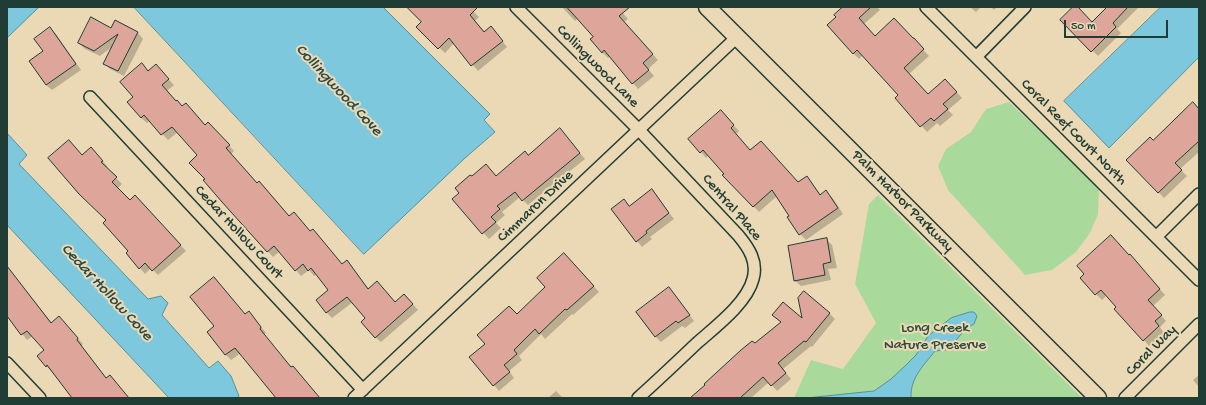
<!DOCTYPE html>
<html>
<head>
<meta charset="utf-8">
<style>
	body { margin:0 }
	#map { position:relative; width:1206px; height:405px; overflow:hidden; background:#ebd9b6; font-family:"Gochi Hand",sans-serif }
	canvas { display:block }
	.frame { position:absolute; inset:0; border:8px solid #1f3d34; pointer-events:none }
	.scale { position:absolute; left:1064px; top:20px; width:104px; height:18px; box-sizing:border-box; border:2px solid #1f3d34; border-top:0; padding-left:5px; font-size:12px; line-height:14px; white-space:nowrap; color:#1f3d34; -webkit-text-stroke:3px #ebd9b6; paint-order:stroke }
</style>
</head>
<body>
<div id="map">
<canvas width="1206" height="405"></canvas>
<div class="frame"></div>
<div class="scale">50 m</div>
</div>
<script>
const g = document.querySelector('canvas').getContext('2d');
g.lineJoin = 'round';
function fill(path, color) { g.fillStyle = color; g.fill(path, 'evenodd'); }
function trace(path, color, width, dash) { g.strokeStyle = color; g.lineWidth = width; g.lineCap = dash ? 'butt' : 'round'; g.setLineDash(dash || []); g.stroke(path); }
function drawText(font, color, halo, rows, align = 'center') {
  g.font = font + ' "Gochi Hand",sans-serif'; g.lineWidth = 4; g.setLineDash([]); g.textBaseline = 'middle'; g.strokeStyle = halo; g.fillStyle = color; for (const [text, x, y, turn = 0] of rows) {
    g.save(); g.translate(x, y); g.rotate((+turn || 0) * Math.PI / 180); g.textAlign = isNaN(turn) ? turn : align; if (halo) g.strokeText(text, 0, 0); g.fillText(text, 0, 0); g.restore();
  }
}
fill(new Path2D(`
	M 1009,102 L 1099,187 L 1098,214 L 1090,233 L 1076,252 L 1052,270 L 1025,275 L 948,190 L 938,166 L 946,149 L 971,132 L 986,109 Z
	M 878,195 L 1082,398 L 794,398 L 811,360 L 843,369 L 876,323 L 855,284 L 869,204 Z`), '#aada9b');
const water = new Path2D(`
	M 7,7 L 39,7 L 7,38 Z
	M 134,7 L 383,7 L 490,114 L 484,120 L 495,132 L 465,158 L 364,254 Z
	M 1161,7 L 1199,7 L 1199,57 L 1109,148 L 1064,101 Z
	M 7,133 L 27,155 L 19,164 L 148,299 L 161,296 L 168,303 L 162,315 L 209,368 L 218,361 L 231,376 L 239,396 L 237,398 L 169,398 L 7,225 Z
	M 970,312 L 974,312 L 977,316 L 974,324 L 965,329 L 951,347 L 945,350 L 935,351 C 924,365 910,378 911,398 L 806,398 L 874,391 L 891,379 L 906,365 L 916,355 L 928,336 L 951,318 Z`);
fill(water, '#7dc8dd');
trace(water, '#579099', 1);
fill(new Path2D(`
	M 408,7 L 469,7 L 479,17 L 475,21 L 485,32 L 496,33 L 507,47 L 478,71 L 454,43 L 445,53 L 418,27 L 423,22 Z
	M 562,7 L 618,7 L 628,19 L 624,22 L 658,60 L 648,69 L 654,76 L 638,89 L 610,56 L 608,58 L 602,52 L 594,37 L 578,18 L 575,21 Z
	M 845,7 L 877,7 L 880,10 L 864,24 L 875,37 L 894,20 L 929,56 L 909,74 L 928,95 L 950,85 L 962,98 L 948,110 L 953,115 L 940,126 L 937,123 L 927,132 L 896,98 L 900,95 L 863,55 L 859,59 L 853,53 L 837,17 Z
	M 970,7 L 981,7 L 976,12 Z
	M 991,7 L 997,7 L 994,10 Z
	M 1074,7 L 1076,7 L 1092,23 L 1108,7 L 1139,7 L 1117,29 L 1121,33 L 1098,56 L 1061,20 Z
	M 50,28 L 56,34 L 81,70 L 52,90 L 46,85 L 30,62 L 44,52 Z
	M 112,29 L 138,33 L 143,39 L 124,76 L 110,69 L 105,64 L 112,47 L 100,56 L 85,49 L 79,43 Z
	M 161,71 L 174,85 L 167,91 L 177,102 L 206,126 L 214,129 L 234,151 L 231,154 L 257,184 L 259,182 L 290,217 L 310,232 L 342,265 L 347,262 L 369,289 L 395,303 L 410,301 L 418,310 L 381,342 L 375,337 L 367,318 L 353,302 L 332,318 L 326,312 L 330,291 L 317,274 L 314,276 L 309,270 L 301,276 L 280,251 L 273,257 L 222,202 L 206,179 L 199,155 L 178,132 L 168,140 L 150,121 L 147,123 L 141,118 L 148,72 Z
	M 1199,110 L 1199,152 L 1180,169 L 1187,176 L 1164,198 L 1128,160 L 1153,141 Z
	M 726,117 L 739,131 L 736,134 L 751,151 L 798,183 L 807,177 L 821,195 L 826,192 L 832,197 L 843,214 L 806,240 L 800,234 L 777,196 L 759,212 L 724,175 L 726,174 L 709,155 L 706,158 L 701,152 Z
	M 565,135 L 585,159 L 528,205 L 520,197 L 502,212 L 505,215 L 496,223 L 501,228 L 489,239 L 453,199 L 460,193 L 496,177 L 528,156 Z
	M 96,154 L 108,167 L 106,168 L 122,184 L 117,189 L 130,201 L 141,202 L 186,251 L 158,275 L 151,268 L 145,274 L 140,268 L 107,220 L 82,156 Z
	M 651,190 L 674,219 L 650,237 L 652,239 L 642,247 L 637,241 L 624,200 L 630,206 Z
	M 826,239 L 832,245 L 837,268 L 828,269 L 831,280 L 801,286 L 795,281 Z
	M 1130,255 L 1165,295 L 1153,306 L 1166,321 L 1160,327 L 1164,333 L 1149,346 L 1107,295 L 1102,300 L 1096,294 Z
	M 570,260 L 599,292 L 573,315 L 572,314 L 545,339 L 541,334 L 519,356 L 522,360 L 509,371 L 514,378 L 499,391 L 494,385 L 517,315 L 547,287 Z
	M 7,267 L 52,323 L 64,323 L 83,344 L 81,346 L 107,379 L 129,398 L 74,398 L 38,356 L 45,350 L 33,336 L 27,340 L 7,315 Z
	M 674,294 L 694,321 L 685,328 L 682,326 L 661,342 L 655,336 Z
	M 829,313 L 835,319 L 812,347 L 811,346 L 783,369 L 791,379 L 777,391 L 769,382 L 751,398 L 692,398 L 781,322 L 774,315 L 803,320 Z
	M 245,315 L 254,318 L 266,333 L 264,335 L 291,368 L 320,398 L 277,398 L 241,353 L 231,360 L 226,355 L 208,332 Z
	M 1199,375 L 1199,387 L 1193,380 Z
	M 556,391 L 563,398 L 548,398 Z`), '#0003');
const building = new Path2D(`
	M 407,7 L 478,7 L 470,15 L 484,32 L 491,26 L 503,41 L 471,66 L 449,38 L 438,49 L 416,27 L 421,22 Z
	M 567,7 L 630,7 L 619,16 L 653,54 L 643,63 L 649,70 L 632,84 L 604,50 L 602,53 L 590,39 L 593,37 Z
	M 843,7 L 871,7 L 859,18 L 875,36 L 894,18 L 913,38 L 914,38 L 924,49 L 904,68 L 928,94 L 945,79 L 957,92 L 943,104 L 948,109 L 934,121 L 931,118 L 920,127 L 895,98 L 898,95 L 857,50 L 853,54 L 827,25 L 836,17 L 834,15 Z
	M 1073,7 L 1078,7 L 1092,22 L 1107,7 L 1128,7 L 1113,23 L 1116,27 L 1091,52 L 1060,20 Z
	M 91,17 L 111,28 L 115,20 L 138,32 L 118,71 L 103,64 L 118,34 L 94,51 L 78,43 Z
	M 50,27 L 76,64 L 46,85 L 29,61 L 43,51 L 34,39 Z
	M 142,63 L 148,71 L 156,64 L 169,79 L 162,85 L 176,101 L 177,100 L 182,106 L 186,103 L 205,125 L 208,122 L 230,145 L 226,148 L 257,183 L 259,181 L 289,216 L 294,212 L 310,231 L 313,229 L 342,264 L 347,260 L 368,289 L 377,281 L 395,302 L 404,294 L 413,304 L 375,338 L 361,322 L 365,318 L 347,297 L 326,313 L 316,300 L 328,290 L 311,268 L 308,271 L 303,264 L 295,271 L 274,246 L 267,252 L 222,202 L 203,180 L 205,179 L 189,163 L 197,155 L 172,127 L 161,135 L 144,115 L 141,118 L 127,102 L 133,97 L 120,82 Z
	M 1193,102 L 1199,109 L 1199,141 L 1175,163 L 1182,170 L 1158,193 L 1126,160 L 1150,137 L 1153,140 Z
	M 721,110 L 734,125 L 731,128 L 750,150 L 761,141 L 798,182 L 807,176 L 820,195 L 826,190 L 838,208 L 799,235 L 787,217 L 789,216 L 772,190 L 753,207 L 722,175 L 724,174 L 703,150 L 700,153 L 688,139 Z
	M 560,128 L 580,153 L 522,201 L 515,192 L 497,206 L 500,209 L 491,217 L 496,222 L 482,234 L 452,199 L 459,193 L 455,188 L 470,175 L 472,176 L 486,164 L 496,176 L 525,151 L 528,155 Z
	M 69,140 L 82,155 L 91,147 L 103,161 L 101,162 L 117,177 L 112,182 L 130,200 L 135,195 L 181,245 L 152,271 L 145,263 L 139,269 L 126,253 L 128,251 L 103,223 L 106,220 L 79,194 L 48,158 Z
	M 652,189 L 669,213 L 646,231 L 647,233 L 636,242 L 611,209 L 624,199 L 629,206 Z
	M 1111,235 L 1129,255 L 1130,254 L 1160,289 L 1148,300 L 1162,315 L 1155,321 L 1159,326 L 1143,341 L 1114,309 L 1116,307 L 1101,290 L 1095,295 L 1080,278 L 1084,274 L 1077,266 Z
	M 827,238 L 831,262 L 823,264 L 825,275 L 794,281 L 788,246 Z
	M 564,253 L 594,286 L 567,310 L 565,309 L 539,334 L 535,329 L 514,350 L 517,354 L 504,365 L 510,372 L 493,386 L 469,357 L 485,344 L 477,335 L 509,306 L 517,314 L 545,287 L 537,278 Z
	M 7,266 L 51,323 L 59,316 L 78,338 L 77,340 L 106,378 L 110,375 L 129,398 L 72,398 L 47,365 L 46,367 L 37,356 L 44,350 L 27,331 L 21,335 L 7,316 Z
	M 214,277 L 245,314 L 249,311 L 261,327 L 260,329 L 291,367 L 293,366 L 320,398 L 276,398 L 235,348 L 225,355 L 207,332 L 214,326 L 190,297 Z
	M 669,287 L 690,315 L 678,323 L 676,321 L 655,337 L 636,312 Z
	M 804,291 L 830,313 L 806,342 L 804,341 L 778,363 L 786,373 L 771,386 L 763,377 L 740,398 L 690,398 L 705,385 L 704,384 L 741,350 L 752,341 L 755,343 L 781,322 L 772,315 L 783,302 L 802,318 L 798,298 Z`);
fill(building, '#dea59b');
trace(building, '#1f3d34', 1);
const street = new Path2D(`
	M 516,7 L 639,130 L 738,235 C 749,248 758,262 753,279 C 747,303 715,327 697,343 C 677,362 658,380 638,398
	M 926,7 L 1199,280
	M 976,57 L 1025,7
	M 90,97 L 363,390
	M 1156,237 L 1199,194
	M 7,363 L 40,398
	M 354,398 L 737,37
	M 1125,398 L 1199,324`);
const secondary = new Path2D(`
	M 707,7 L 1098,398`);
trace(street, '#1f3d34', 14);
trace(secondary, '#1f3d34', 19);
trace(street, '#ebd9b6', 11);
trace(secondary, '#ebd9b6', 16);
drawText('15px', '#1f3d34', '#ebd9b6', [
	["Collingwood Lane",597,67,45],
	["Coral Reef Court North",1073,133,45],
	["Palm Harbor Parkway",902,202,45],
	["Cimmaron Drive",536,207,-43],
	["Central Place",731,208,49],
	["Cedar Hollow Court",238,233,47],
	["Coral Way",1152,351,-45]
]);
drawText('15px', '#2d4d3e', '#ebd9b6', [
	["Long Creek",935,329],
	["Nature Preserve",935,346]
]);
drawText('italic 16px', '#284b45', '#ebd9b6', [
	["Collingwood Cove",338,91,47],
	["Cedar Hollow Cove",106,293,47]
]);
</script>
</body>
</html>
